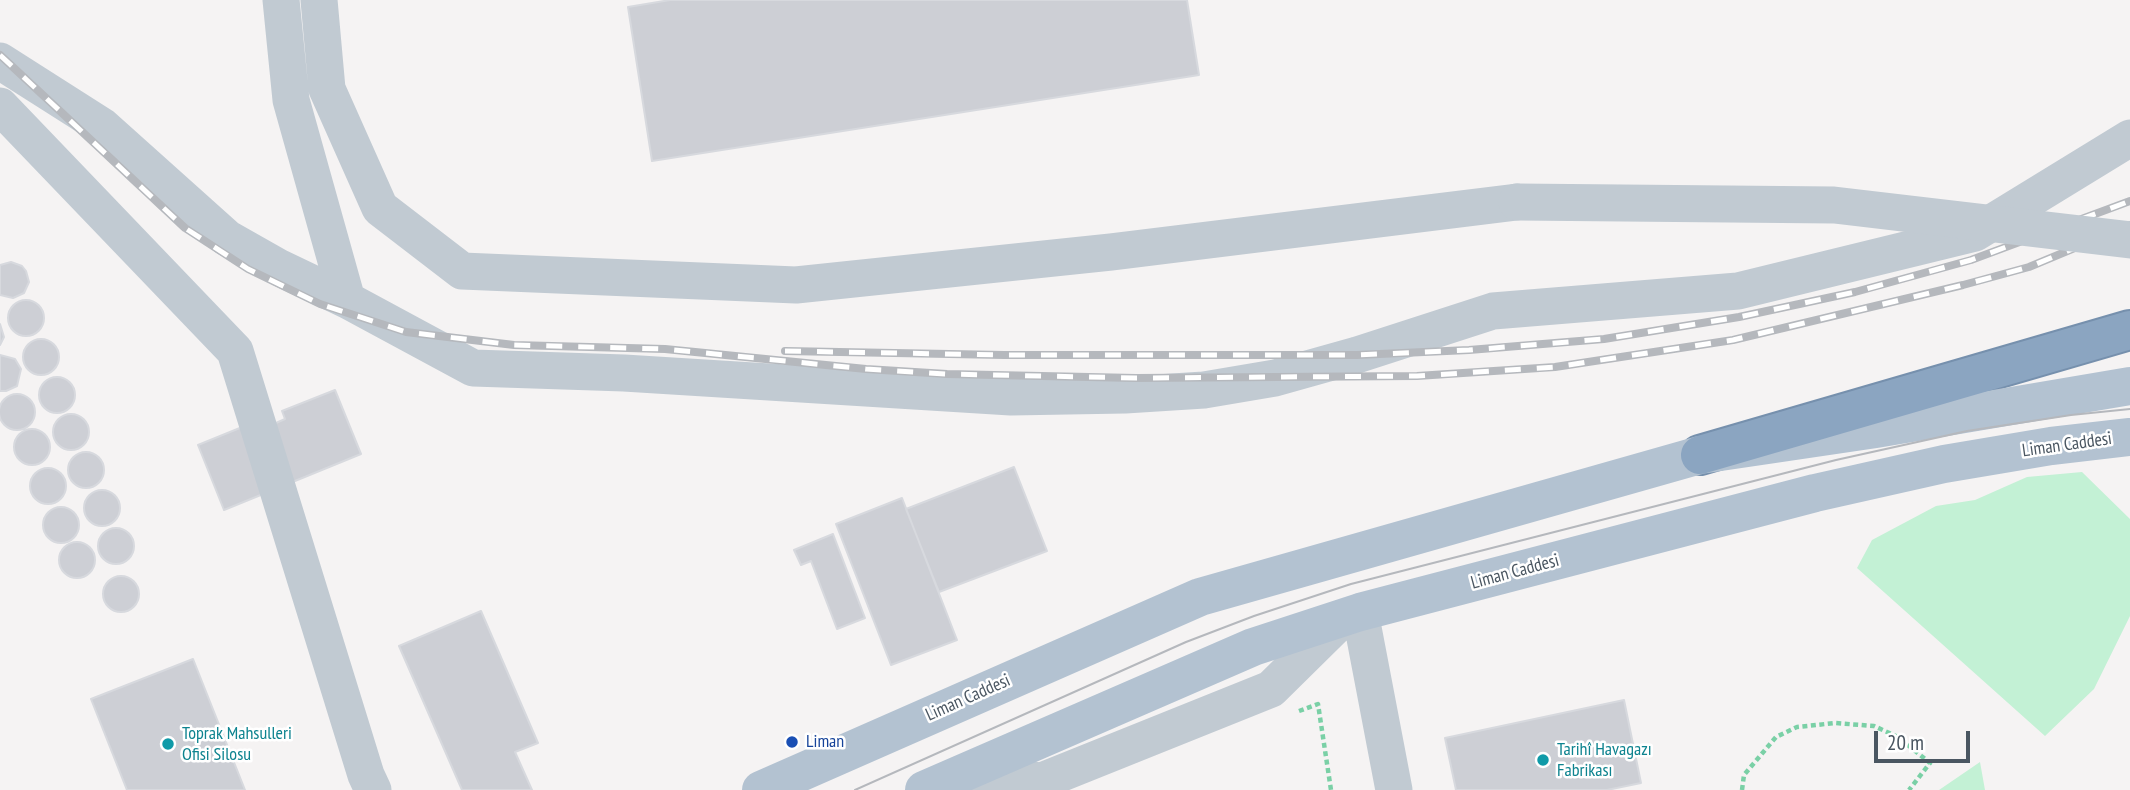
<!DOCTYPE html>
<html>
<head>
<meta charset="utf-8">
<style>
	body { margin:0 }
	#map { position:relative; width:2130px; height:790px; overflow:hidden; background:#f5f3f3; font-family:"PT Sans Narrow",sans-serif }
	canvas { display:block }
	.scale { position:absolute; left:1874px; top:731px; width:96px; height:32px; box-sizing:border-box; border:4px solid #4a5661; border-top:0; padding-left:9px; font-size:21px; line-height:24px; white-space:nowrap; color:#4a5661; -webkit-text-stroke:5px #fff; paint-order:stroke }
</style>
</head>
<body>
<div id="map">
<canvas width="2130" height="790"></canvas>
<div class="scale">20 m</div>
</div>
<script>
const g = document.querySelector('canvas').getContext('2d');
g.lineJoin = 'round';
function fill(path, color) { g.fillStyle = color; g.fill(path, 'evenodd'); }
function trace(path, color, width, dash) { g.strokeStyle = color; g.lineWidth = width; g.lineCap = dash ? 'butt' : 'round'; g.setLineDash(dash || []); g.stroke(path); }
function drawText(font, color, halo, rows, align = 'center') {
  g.font = font + ' "PT Sans Narrow",sans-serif'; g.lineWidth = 5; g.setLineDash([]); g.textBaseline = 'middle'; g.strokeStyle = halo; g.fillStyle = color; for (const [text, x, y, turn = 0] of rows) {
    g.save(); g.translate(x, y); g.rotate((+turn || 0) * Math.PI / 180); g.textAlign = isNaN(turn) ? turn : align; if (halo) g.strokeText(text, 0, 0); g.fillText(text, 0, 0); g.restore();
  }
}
fill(new Path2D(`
	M 2082,472 L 2130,519 L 2130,616 L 2094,689 L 2045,736 L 1857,568 L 1872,540 L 1936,506 L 1975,500 L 2027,477 Z
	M 1980,762 L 1985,790 L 1939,790 Z`), '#c3f1d5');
const building = new Path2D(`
	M 670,0 L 1187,0 L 1199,75 L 652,161 L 628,7 Z
	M 11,262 L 22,266 L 26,271 L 29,282 L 24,293 L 13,298 L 0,295 L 0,265 Z
	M8 318a18 18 0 1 1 36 0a18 18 0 1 1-36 0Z
	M 0,324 L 4,337 L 0,345 Z
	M23 357a18 18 0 1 1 36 0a18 18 0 1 1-36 0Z
	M 0,355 L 15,359 L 21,369 L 17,386 L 6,391 L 0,391 Z
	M39 395a18 18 0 1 1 36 0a18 18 0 1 1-36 0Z
	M 335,390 L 361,454 L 224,510 L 198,445 L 257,421 L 260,430 L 285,419 L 282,411 Z
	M-1 412a18 18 0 1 1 36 0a18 18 0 1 1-36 0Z
	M53 432a18 18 0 1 1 36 0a18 18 0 1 1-36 0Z
	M14 447a18 18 0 1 1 36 0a18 18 0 1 1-36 0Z
	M68 470a18 18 0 1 1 36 0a18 18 0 1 1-36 0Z
	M 1014,467 L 1047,551 L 939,592 L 906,509 Z
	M30 486a18 18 0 1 1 36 0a18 18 0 1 1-36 0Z
	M84 508a18 18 0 1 1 36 0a18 18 0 1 1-36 0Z
	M 902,498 L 957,640 L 891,665 L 836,524 Z
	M43 525a18 18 0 1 1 36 0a18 18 0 1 1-36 0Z
	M98 546a18 18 0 1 1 36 0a18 18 0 1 1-36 0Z
	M 833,534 L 865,618 L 837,629 L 811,561 L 801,565 L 794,550 Z
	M59 560a18 18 0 1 1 36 0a18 18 0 1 1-36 0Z
	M103 594a18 18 0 1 1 36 0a18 18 0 1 1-36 0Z
	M 481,611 L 538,743 L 515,752 L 532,790 L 462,790 L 399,646 Z
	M 193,659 L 245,790 L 127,790 L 91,699 Z
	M 1624,700 L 1641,783 L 1607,790 L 1456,790 L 1445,738 Z`);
fill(building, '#cdcfd5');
trace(building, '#d7d9de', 2);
const highway = new Path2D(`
	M 1700,455 L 2130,330`);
trace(highway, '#7690ad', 42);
trace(new Path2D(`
	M 1299,711 L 1318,704 L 1331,790
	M 1742,790 L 1744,775 L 1776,737 L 1797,727 L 1835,723 L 1874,726 L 1898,737 L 1930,763 L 1909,790`), '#7ad0a6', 4.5, [5, 3.5]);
trace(new Path2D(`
	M 281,0 L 291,100 L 347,300
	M 319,0 L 327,89 L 380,208 L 462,271 L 796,285 L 1111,252 L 1517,202
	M 0,61 L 102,126 L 227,238 L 280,268 L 347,300 L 473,368 L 624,373 L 1011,397 L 1125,395 L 1204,390 L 1275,378 L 1357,355 L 1493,311 L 1738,291 L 1975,233 L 2130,138
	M 0,106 L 235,351 L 366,775 L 373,790
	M 1360,612 L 1394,790
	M 961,774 L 984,774 L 1042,781 L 1271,689 L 1343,618`), '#c1cad2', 37);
trace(new Path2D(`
	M 761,790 L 1200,597 L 1700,455 L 1876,429 L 2130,386
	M 924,790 L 1253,647 L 1360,612 L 1815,493 L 1944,464 L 2051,446 L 2130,437`), '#b3c2d1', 38);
trace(highway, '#8ba5c1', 38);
trace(new Path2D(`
	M 855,790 L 1186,642 L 1254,616 L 1351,584 L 1836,460 L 1967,431 L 2071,415 L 2130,409`), '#b5b8bd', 2);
const rail = new Path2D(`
	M 0,55 L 185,228 L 248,269 L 320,304 L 406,332 L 514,345 L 665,349 L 866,369 L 947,374 L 1136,378 L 1417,376 L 1555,367 L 1733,340 L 1963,285 L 2029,267 L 2130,225
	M 785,351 L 1004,355 L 1357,355 L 1469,350 L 1604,339 L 1739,317 L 1855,292 L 1971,260 L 2130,201`);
trace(rail, '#b5b8bd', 8);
trace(rail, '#fff', 5, [16]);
trace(new Path2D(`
	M 1517,202 L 1834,205 L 2130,240`), '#c1cad2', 37);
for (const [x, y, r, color] of [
	[792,742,7,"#1a4fb4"],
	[168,744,7,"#0f9aa8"],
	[1543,760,7,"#0f9aa8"]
]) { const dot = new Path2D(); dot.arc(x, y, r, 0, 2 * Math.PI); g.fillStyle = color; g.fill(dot); trace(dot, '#fff', 2.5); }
drawText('18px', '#4a5661', '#fff', [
	["Liman Caddesi",2067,445,-8],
	["Liman Caddesi",1515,572,-15],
	["Liman Caddesi",968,698,-24]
]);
drawText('18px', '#0d838f', '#fff', [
	["Toprak Mahsulleri",182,734],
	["Ofisi Silosu",182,755],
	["Tarihî Havagazı",1557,750],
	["Fabrikası",1557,771]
], 'left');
drawText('18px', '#164399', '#fff', [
	["Liman",806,742]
], 'left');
</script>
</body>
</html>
